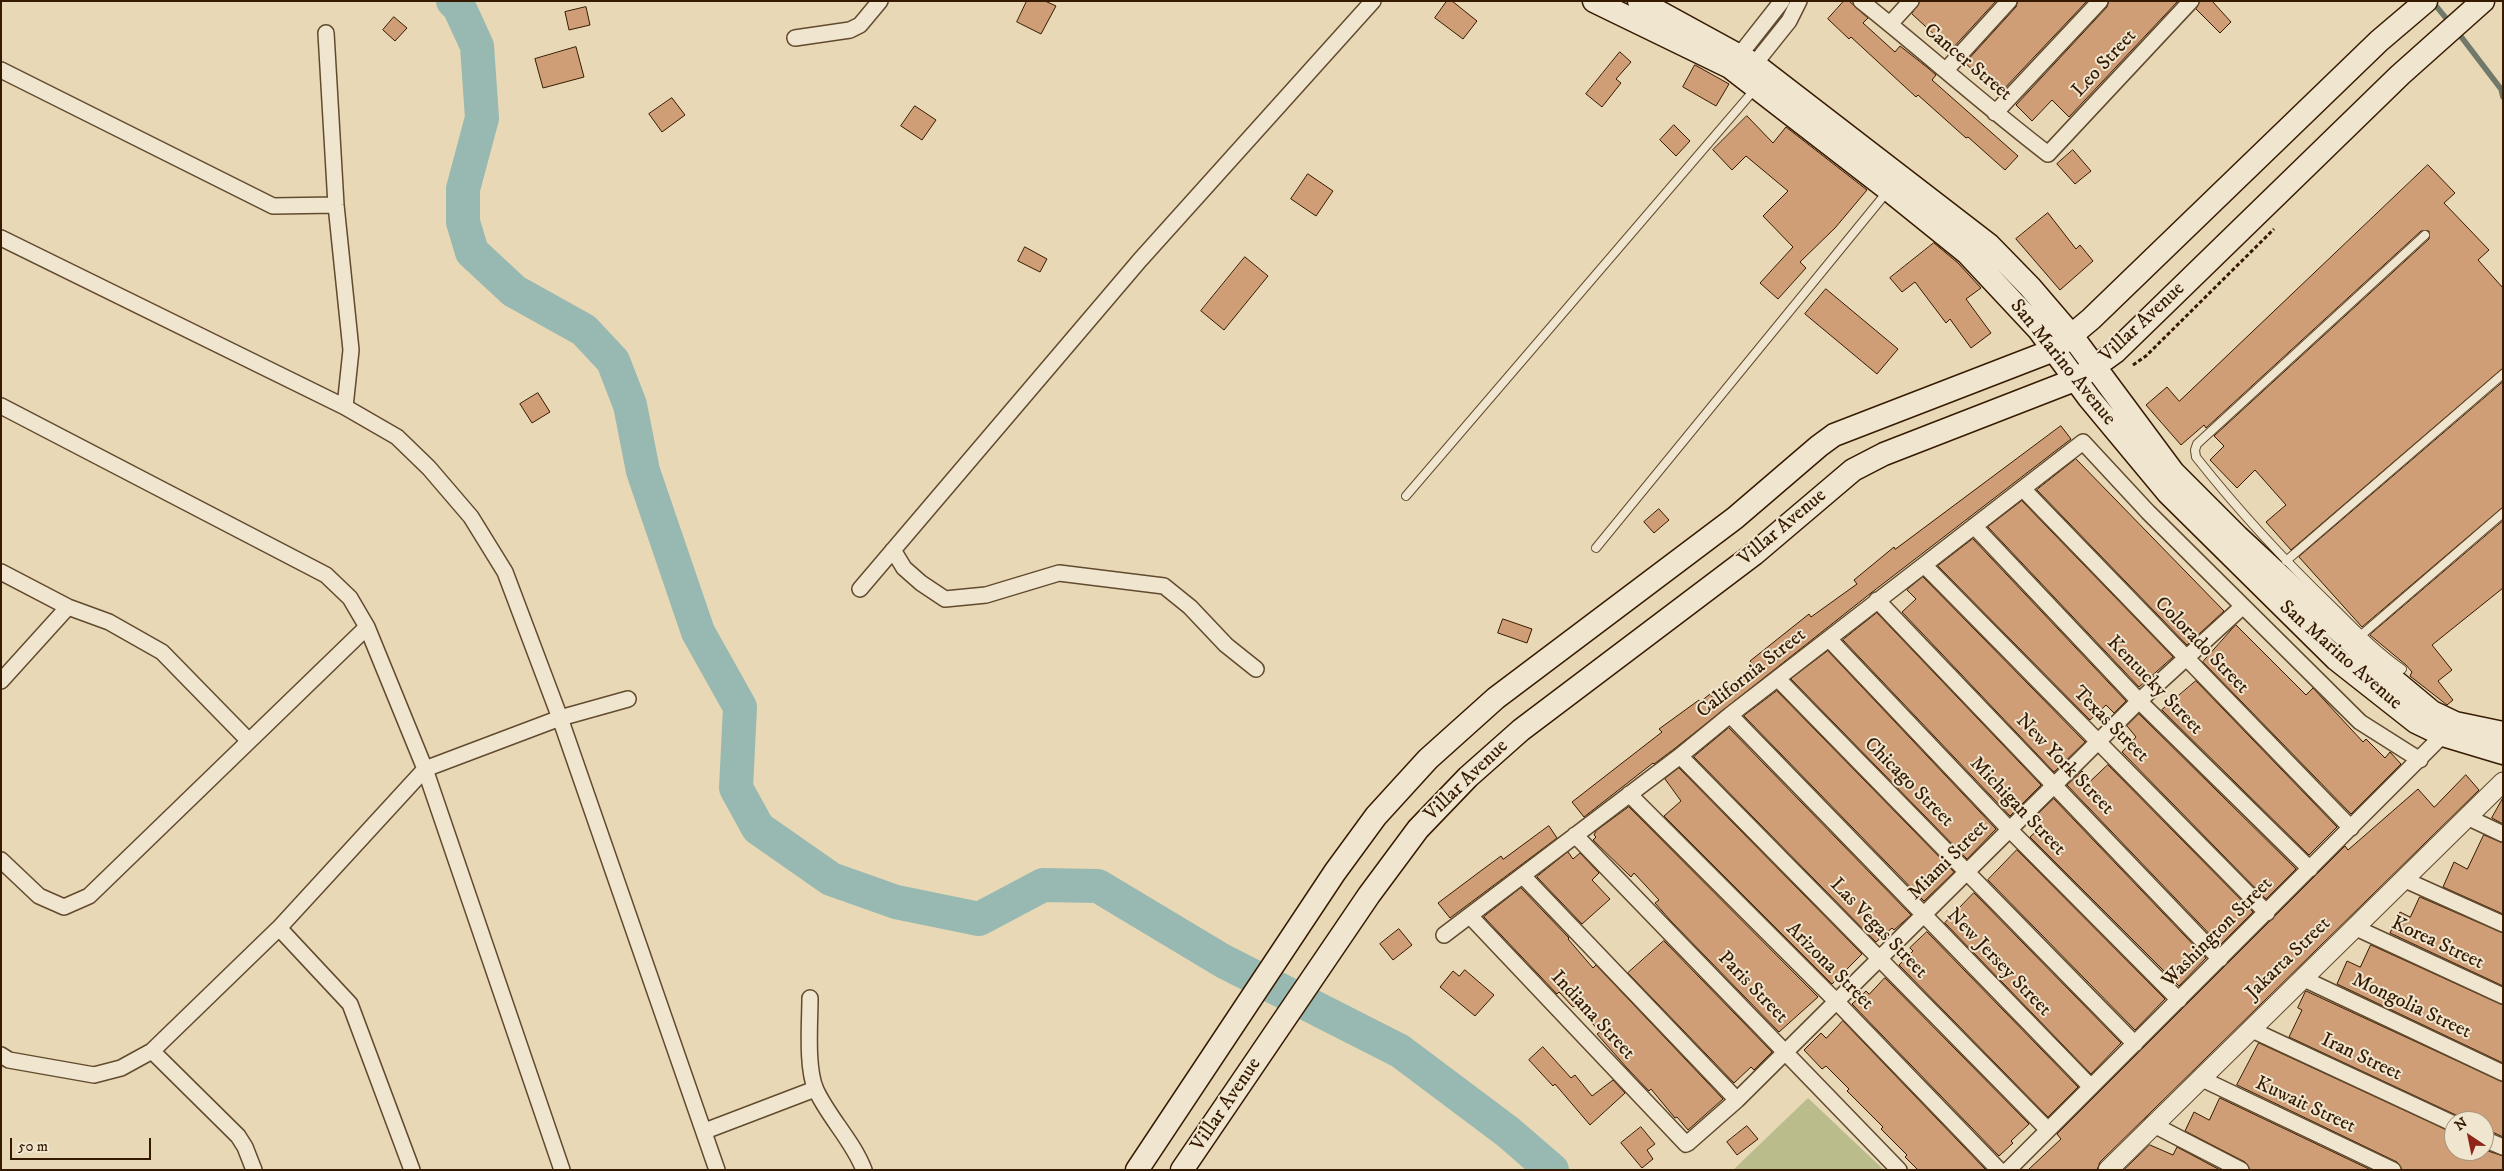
<!DOCTYPE html>
<html>
<head>
<meta charset="utf-8">
<style>
	body { margin:0 }
	#map { position:relative; width:2504px; height:1171px; overflow:hidden; background:#e8d8b6; font-family:"IM FELL DW Pica",serif }
	canvas { display:block }
	.frame { position:absolute; inset:0; border:2px solid #361a00; pointer-events:none }
	.north { position:absolute; left:2444px; top:1111px; width:50px; height:50px; box-sizing:border-box; background:#f0e6d0; border:1px solid #a6947d; border-radius:50%; rotate:326deg; font-size:14px; font-weight:700; line-height:20px; text-align:center; color:#361a00 }
	.north::after { content:''; display:block; margin:auto; width:18px; height:22px; background:#8f2418; clip-path:polygon(50% 0,100% 100%,50% 72%,0 100%) }
	.scale { position:absolute; left:10px; top:1138px; width:141px; height:22px; box-sizing:border-box; border:2px solid #361a00; border-top:0; padding-left:6px; font-size:15px; line-height:18px; white-space:nowrap; color:#361a00; -webkit-text-stroke:4px #f0e6d0; paint-order:stroke }
</style>
</head>
<body>
<div id="map">
<canvas width="2504" height="1171"></canvas>
<div class="frame"></div>
<div class="north">N</div>
<div class="scale">50 m</div>
</div>
<script>
const g = document.querySelector('canvas').getContext('2d');
g.lineJoin = 'round';
function fill(path, color) { g.fillStyle = color; g.fill(path, 'evenodd'); }
function trace(path, color, width, dash) { g.strokeStyle = color; g.lineWidth = width; g.lineCap = dash ? 'butt' : 'round'; g.setLineDash(dash || []); g.stroke(path); }
function drawText(font, color, halo, rows, align = 'center') {
  g.font = font + ' "IM FELL DW Pica",serif'; g.lineWidth = 4; g.setLineDash([]); g.textBaseline = 'middle'; g.strokeStyle = halo; g.fillStyle = color; for (const [text, x, y, turn = 0] of rows) {
    g.save(); g.translate(x, y); g.rotate((+turn || 0) * Math.PI / 180); g.textAlign = isNaN(turn) ? turn : align; if (halo) g.strokeText(text, 0, 0); g.fillText(text, 0, 0); g.restore();
  }
}
fill(new Path2D(`
	M 1808,1098 L 1884,1170 L 1733,1170 Z`), '#babd8b');
trace(new Path2D(`
	M 2432,1 L 2450,23
	M 2456,30 L 2501,89 L 2503,97`), '#70796a', 5.5);
trace(new Path2D(`
	M 453,1 L 459,7 L 477,46 L 482,118 L 463,189 L 463,222 L 472,252 L 514,291 L 584,330 L 613,361 L 630,405 L 643,471 L 698,632 L 740,707 L 736,788 L 758,828 L 831,879 L 896,902 L 979,919 L 1043,885 L 1098,886 L 1223,961 L 1400,1051 L 1508,1132 L 1552,1170`), '#97b9b1', 34);
const building = new Path2D(`
	M 1027,1 L 1045,1 L 1056,6 L 1041,34 L 1017,22 Z
	M 1447,1 L 1452,1 L 1477,21 L 1463,39 L 1435,18 Z
	M 1844,1 L 1849,1 L 1868,18 L 1863,23 L 1895,52 L 1900,46 L 1928,68 L 1936,75 L 1932,80 L 2018,156 L 2005,170 L 1968,137 L 1966,138 L 1918,95 L 1916,97 L 1851,37 L 1849,39 L 1828,19 Z
	M 1920,1 L 1996,1 L 1951,50 L 1912,14 Z
	M 2018,1 L 2087,1 L 2002,91 L 2000,89 L 1998,92 L 1965,63 L 2016,7 Z
	M 2109,1 L 2178,1 L 2069,117 L 2052,100 L 2032,121 L 2016,105 L 2107,7 Z
	M 2200,1 L 2212,1 L 2231,22 L 2220,33 L 2196,9 Z
	M 586,7 L 590,25 L 569,30 L 565,12 Z
	M 394,17 L 407,28 L 395,41 L 383,30 Z
	M 576,47 L 584,77 L 543,88 L 535,59 Z
	M 1620,52 L 1631,62 L 1616,79 L 1621,83 L 1602,107 L 1586,94 Z
	M 1695,65 L 1729,84 L 1716,106 L 1683,87 Z
	M 672,98 L 685,115 L 662,132 L 649,114 Z
	M 915,106 L 936,120 L 922,140 L 901,126 Z
	M 1747,116 L 1773,143 L 1786,127 L 1867,190 L 1835,228 L 1800,262 L 1806,268 L 1778,299 L 1760,283 L 1793,247 L 1763,216 L 1788,191 L 1746,156 L 1732,170 L 1713,150 Z
	M 1674,125 L 1690,141 L 1676,156 L 1660,140 Z
	M 2073,150 L 2091,171 L 2075,184 L 2057,164 Z
	M 2428,165 L 2455,193 L 2444,203 L 2489,250 L 2478,260 L 2503,288 L 2503,368 L 2291,550 L 2266,522 L 2286,505 L 2255,470 L 2237,488 L 2210,460 L 2224,446 L 2214,436 L 2429,239 L 2429,231 L 2421,231 L 2206,428 L 2204,425 L 2181,445 L 2146,405 L 2167,387 L 2179,401 Z
	M 1308,174 L 1333,191 L 1316,216 L 1291,199 Z
	M 2048,213 L 2076,249 L 2080,245 L 2093,261 L 2060,290 L 2016,239 Z
	M 1934,243 L 1958,263 L 1981,288 L 1966,299 L 1991,333 L 1971,348 L 1950,319 L 1946,323 L 1915,282 L 1902,292 L 1890,278 Z
	M 1025,247 L 1047,259 L 1040,272 L 1018,261 Z
	M 1245,257 L 1268,276 L 1224,330 L 1201,311 Z
	M 1826,289 L 1898,349 L 1877,374 L 1805,314 Z
	M 2503,382 L 2503,507 L 2362,627 L 2299,557 Z
	M 538,393 L 550,412 L 532,423 L 520,404 Z
	M 2061,426 L 2071,439 L 1871,593 L 1674,749 L 1654,764 L 1653,763 L 1584,817 L 1572,802 L 1662,732 L 1659,729 L 1699,700 L 1700,702 L 1710,694 L 1713,698 L 1754,666 L 1750,661 L 1809,614 L 1811,617 L 1857,584 L 1854,580 L 1894,547 L 1895,549 Z
	M 2076,459 L 2224,611 L 2187,645 L 2037,490 Z
	M 2022,501 L 2173,657 L 2139,687 L 1988,527 Z
	M 1659,509 L 1669,520 L 1654,533 L 1644,522 Z
	M 2503,521 L 2503,588 L 2432,645 L 2452,670 L 2438,681 L 2453,700 L 2447,705 L 2410,676 L 2412,672 L 2406,665 L 2370,635 Z
	M 1973,539 L 2126,701 L 2114,713 L 2106,705 L 2090,720 L 1938,566 Z
	M 1923,577 L 2085,742 L 2054,772 L 1902,612 L 1916,599 L 1907,590 Z
	M 1877,613 L 2041,785 L 2010,816 L 1843,640 Z
	M 1503,619 L 1532,629 L 1527,643 L 1498,633 Z
	M 2236,625 L 2306,695 L 2313,688 L 2363,742 L 2366,739 L 2385,758 L 2390,752 L 2401,764 L 2351,814 L 2203,662 Z
	M 1828,651 L 1996,829 L 1967,859 L 1791,679 Z
	M 2196,681 L 2337,827 L 2309,855 L 2162,710 Z
	M 1777,691 L 1954,872 L 1924,901 L 1744,716 Z
	M 2139,714 L 2296,869 L 2266,899 L 2122,752 L 2136,737 L 2127,726 Z
	M 1729,728 L 1911,915 L 1894,930 L 1892,928 L 1876,942 L 1694,757 Z
	M 2108,765 L 2253,912 L 2220,945 L 2067,785 L 2082,771 L 2091,780 Z
	M 1679,768 L 1862,954 L 1832,984 L 1664,816 L 1681,801 L 1665,779 Z
	M 2466,775 L 2479,790 L 2100,1162 L 2097,1170 L 2028,1170 L 2061,1139 L 2057,1134 L 2345,846 L 2348,850 L 2418,789 L 2434,807 Z
	M 2503,798 L 2503,824 L 2492,818 Z
	M 2054,799 L 2206,958 L 2179,986 L 2030,837 L 2041,827 L 2033,819 Z
	M 1629,807 L 1818,997 L 1779,1032 L 1670,920 L 1655,903 L 1659,900 L 1634,873 L 1631,877 L 1593,840 L 1596,837 L 1594,835 L 1596,831 Z
	M 1549,826 L 1557,838 L 1450,918 L 1438,903 L 1482,870 L 1501,856 L 1503,859 Z
	M 2484,835 L 2503,843 L 2503,914 L 2443,887 L 2454,862 L 2467,869 Z
	M 2017,850 L 2165,999 L 2135,1030 L 1988,880 Z
	M 1568,852 L 1573,859 L 1580,853 L 1599,873 L 1592,880 L 1610,899 L 1582,924 L 1537,877 Z
	M 1521,888 L 1569,938 L 1568,939 L 1593,968 L 1596,965 L 1723,1099 L 1688,1130 L 1677,1117 L 1675,1118 L 1651,1089 L 1649,1091 L 1627,1068 L 1597,1034 L 1600,1032 L 1576,1005 L 1573,1007 L 1559,992 L 1557,994 L 1484,917 Z
	M 1974,893 L 2121,1043 L 2091,1074 L 1945,923 Z
	M 2420,897 L 2503,933 L 2503,986 L 2390,933 L 2400,912 L 2410,917 Z
	M 1399,929 L 1412,945 L 1393,960 L 1380,944 Z
	M 1927,932 L 2078,1087 L 2048,1117 L 1899,965 L 1913,951 L 1910,948 Z
	M 1664,941 L 1772,1052 L 1754,1070 L 1751,1067 L 1734,1083 L 1628,973 Z
	M 2371,945 L 2503,1005 L 2503,1063 L 2337,984 L 2347,961 L 2360,967 Z
	M 1465,970 L 1494,995 L 1475,1016 L 1440,987 L 1453,971 L 1459,976 Z
	M 1885,978 L 2029,1124 L 2011,1141 L 2013,1143 L 1999,1156 L 1852,1004 L 1866,991 L 1869,994 Z
	M 2306,991 L 2503,1082 L 2503,1137 L 2484,1128 L 2484,1121 L 2463,1121 L 2458,1116 L 2289,1037 L 2302,1010 L 2298,1008 Z
	M 1843,1021 L 1985,1169 L 1985,1170 L 1918,1170 L 1905,1157 L 1907,1155 L 1881,1129 L 1883,1127 L 1847,1091 L 1849,1089 L 1826,1066 L 1822,1069 L 1804,1050 L 1821,1033 L 1826,1038 Z
	M 2259,1043 L 2454,1133 L 2454,1151 L 2488,1151 L 2503,1156 L 2503,1170 L 2402,1170 L 2397,1162 L 2237,1085 Z
	M 1543,1047 L 1571,1078 L 1575,1075 L 1592,1096 L 1613,1080 L 1625,1093 L 1590,1125 L 1555,1084 L 1553,1086 L 1529,1060 Z
	M 2220,1098 L 2371,1170 L 2250,1170 L 2245,1162 L 2185,1131 L 2194,1112 L 2209,1120 Z
	M 1747,1126 L 1758,1139 L 1737,1155 L 1727,1142 Z
	M 1641,1127 L 1655,1144 L 1647,1150 L 1653,1159 L 1642,1168 L 1621,1143 Z
	M 2150,1145 L 2173,1155 L 2177,1147 L 2220,1170 L 2124,1170 Z`);
fill(building, '#d09e76');
trace(building, '#361a00', 1);
const service = new Path2D(`
	M 1406,496 L 1755,89
	M 1596,548 L 1887,192
	M 2286,561 L 2503,374
	M 2359,637 L 2503,513
	M 2402,669 C 2376,651 2354,628 2332,606 C 2283,559 2238,510 2196,457 L 2195,450 L 2197,444 L 2425,235`);
const minor = new Path2D(`
	M 1861,1 C 1924,51 1984,105 2048,154 L 2191,1
	M 1890,24 L 1911,1
	M 326,33 L 336,205 L 351,350 L 345,407
	M 795,38 L 850,30 L 860,25 L 880,1
	M 1734,62 L 1782,1
	M 1,70 L 273,206 L 336,205
	M 1946,70 L 2009,1
	M 1749,71 L 1789,21 L 1799,1
	M 1995,113 L 2100,1
	M 1,238 L 345,407 L 397,437 L 429,468 L 471,517 L 505,572 L 560,718 L 717,1170
	M 1,406 L 326,575 L 350,598 L 367,627 L 425,769 L 562,1170
	M 2024,490 L 2351,828
	M 1974,526 L 2139,701 L 2310,869
	M 893,550 L 904,568 L 921,583 L 945,599 L 986,595 L 1059,573 L 1164,586 L 1190,607 L 1226,645 L 1256,669
	M 1925,566 L 2267,913
	M 1,572 L 68,607 L 109,622 L 162,652 L 249,741
	M 860,589 L 1140,260 L 1373,1
	M 1877,600 L 2220,959
	M 1829,639 L 2010,830 L 2179,1000
	M 1778,679 L 2135,1044
	M 1,681 L 68,607
	M 1730,715 L 2091,1087
	M 1680,756 L 2048,1130
	M 1629,794 L 1836,1001 L 1999,1170
	M 2467,817 L 2503,834
	M 1575,835 L 1899,1170
	M 1,860 L 39,896 L 64,907 L 89,896 L 367,627
	M 1523,876 L 1737,1100
	M 2403,879 L 2503,924
	M 1470,916 L 1686,1144 L 1688,1143 L 1737,1100 L 2139,701 L 2242,607
	M 2354,927 L 2503,996
	M 279,928 L 350,1004 L 412,1170
	M 1444,935 L 1680,756 L 1730,715 L 2083,442 L 2148,512 L 2360,722 L 2420,760
	M 2302,978 L 2503,1073
	M 810,998 C 810,1022 806,1068 816,1090 C 829,1118 853,1141 864,1170
	M 2250,1029 L 2454,1124
	M 152,1051 L 238,1136 L 245,1147 L 254,1170
	M 1,1055 L 9,1060 L 94,1075 L 121,1068 L 152,1051 L 279,928 L 425,769 L 560,718 L 628,699
	M 2200,1078 L 2393,1170
	M 2152,1124 L 2241,1170
	M 705,1131 L 815,1089
	M 2484,1139 L 2503,1147
	M 2008,1170 L 2449,729`);
const tertiary = new Path2D(`
	M 2108,1170 L 2503,782`);
const secondary = new Path2D(`
	M 1594,1 L 1730,67 L 1889,190 L 1967,253 L 2039,330 L 2089,398 L 2168,493 L 2336,659 L 2416,722 L 2443,735 L 2503,753
	M 1639,1 L 1754,64 L 1989,245 L 2030,287 L 2072,336 L 2173,472 L 2238,537 L 2378,667 L 2432,712 L 2455,723 L 2503,733
	M 1137,1170 L 1335,872 L 1376,816 L 1428,759 L 1496,698 L 1735,518 L 1819,446 L 1834,435 L 2054,350 L 2091,319 L 2379,41 L 2426,1
	M 1182,1170 L 1369,895 L 1418,829 L 1468,777 L 1521,730 L 1754,554 L 1853,470 L 1884,454 L 2077,379 L 2115,352 L 2400,75 L 2483,1`);
trace(service, '#624a2e', 10);
trace(minor, '#624a2e', 18);
trace(tertiary, '#624a2e', 21);
trace(secondary, '#361a00', 25);
trace(new Path2D(`
	M 2133,365 L 2146,356 L 2274,229`), '#361a00', 3, [4, 2.5]);
trace(service, '#f0e6d0', 8);
trace(minor, '#f0e6d0', 15);
trace(tertiary, '#f0e6d0', 19);
trace(secondary, '#f0e6d0', 22);
drawText('20px', '#361a00', '#f0e6d0', [
	["Cancer Street",1967,63,40],
	["Leo Street",2105,64,-47],
	["Villar Avenue",2143,323,-43],
	["San Marino Avenue",2062,363,51],
	["Villar Avenue",1783,528,-40],
	["Colorado Street",2201,646,46],
	["San Marino Avenue",2340,656,41],
	["California Street",1752,674,-38],
	["Kentucky Street",2154,686,46],
	["Texas Street",2110,725,45],
	["New York Street",2064,765,46],
	["Villar Avenue",1467,781,-44],
	["Chicago Street",1908,783,45],
	["Michigan Street",2017,807,46],
	["Miami Street",1949,861,-45],
	["Las Vegas Street",1878,929,46],
	["Washington Street",2218,933,-45],
	["Korea Street",2437,944,25],
	["Jakarta Street",2289,959,-44],
	["New Jersey Street",1998,963,46],
	["Arizona Street",1829,967,45],
	["Paris Street",1752,988,46],
	["Mongolia Street",2411,1007,25],
	["Indiana Street",1592,1016,47],
	["Iran Street",2361,1058,25],
	["Villar Avenue",1227,1105,-56],
	["Kuwait Street",2305,1106,25]
]);
</script>
</body>
</html>
